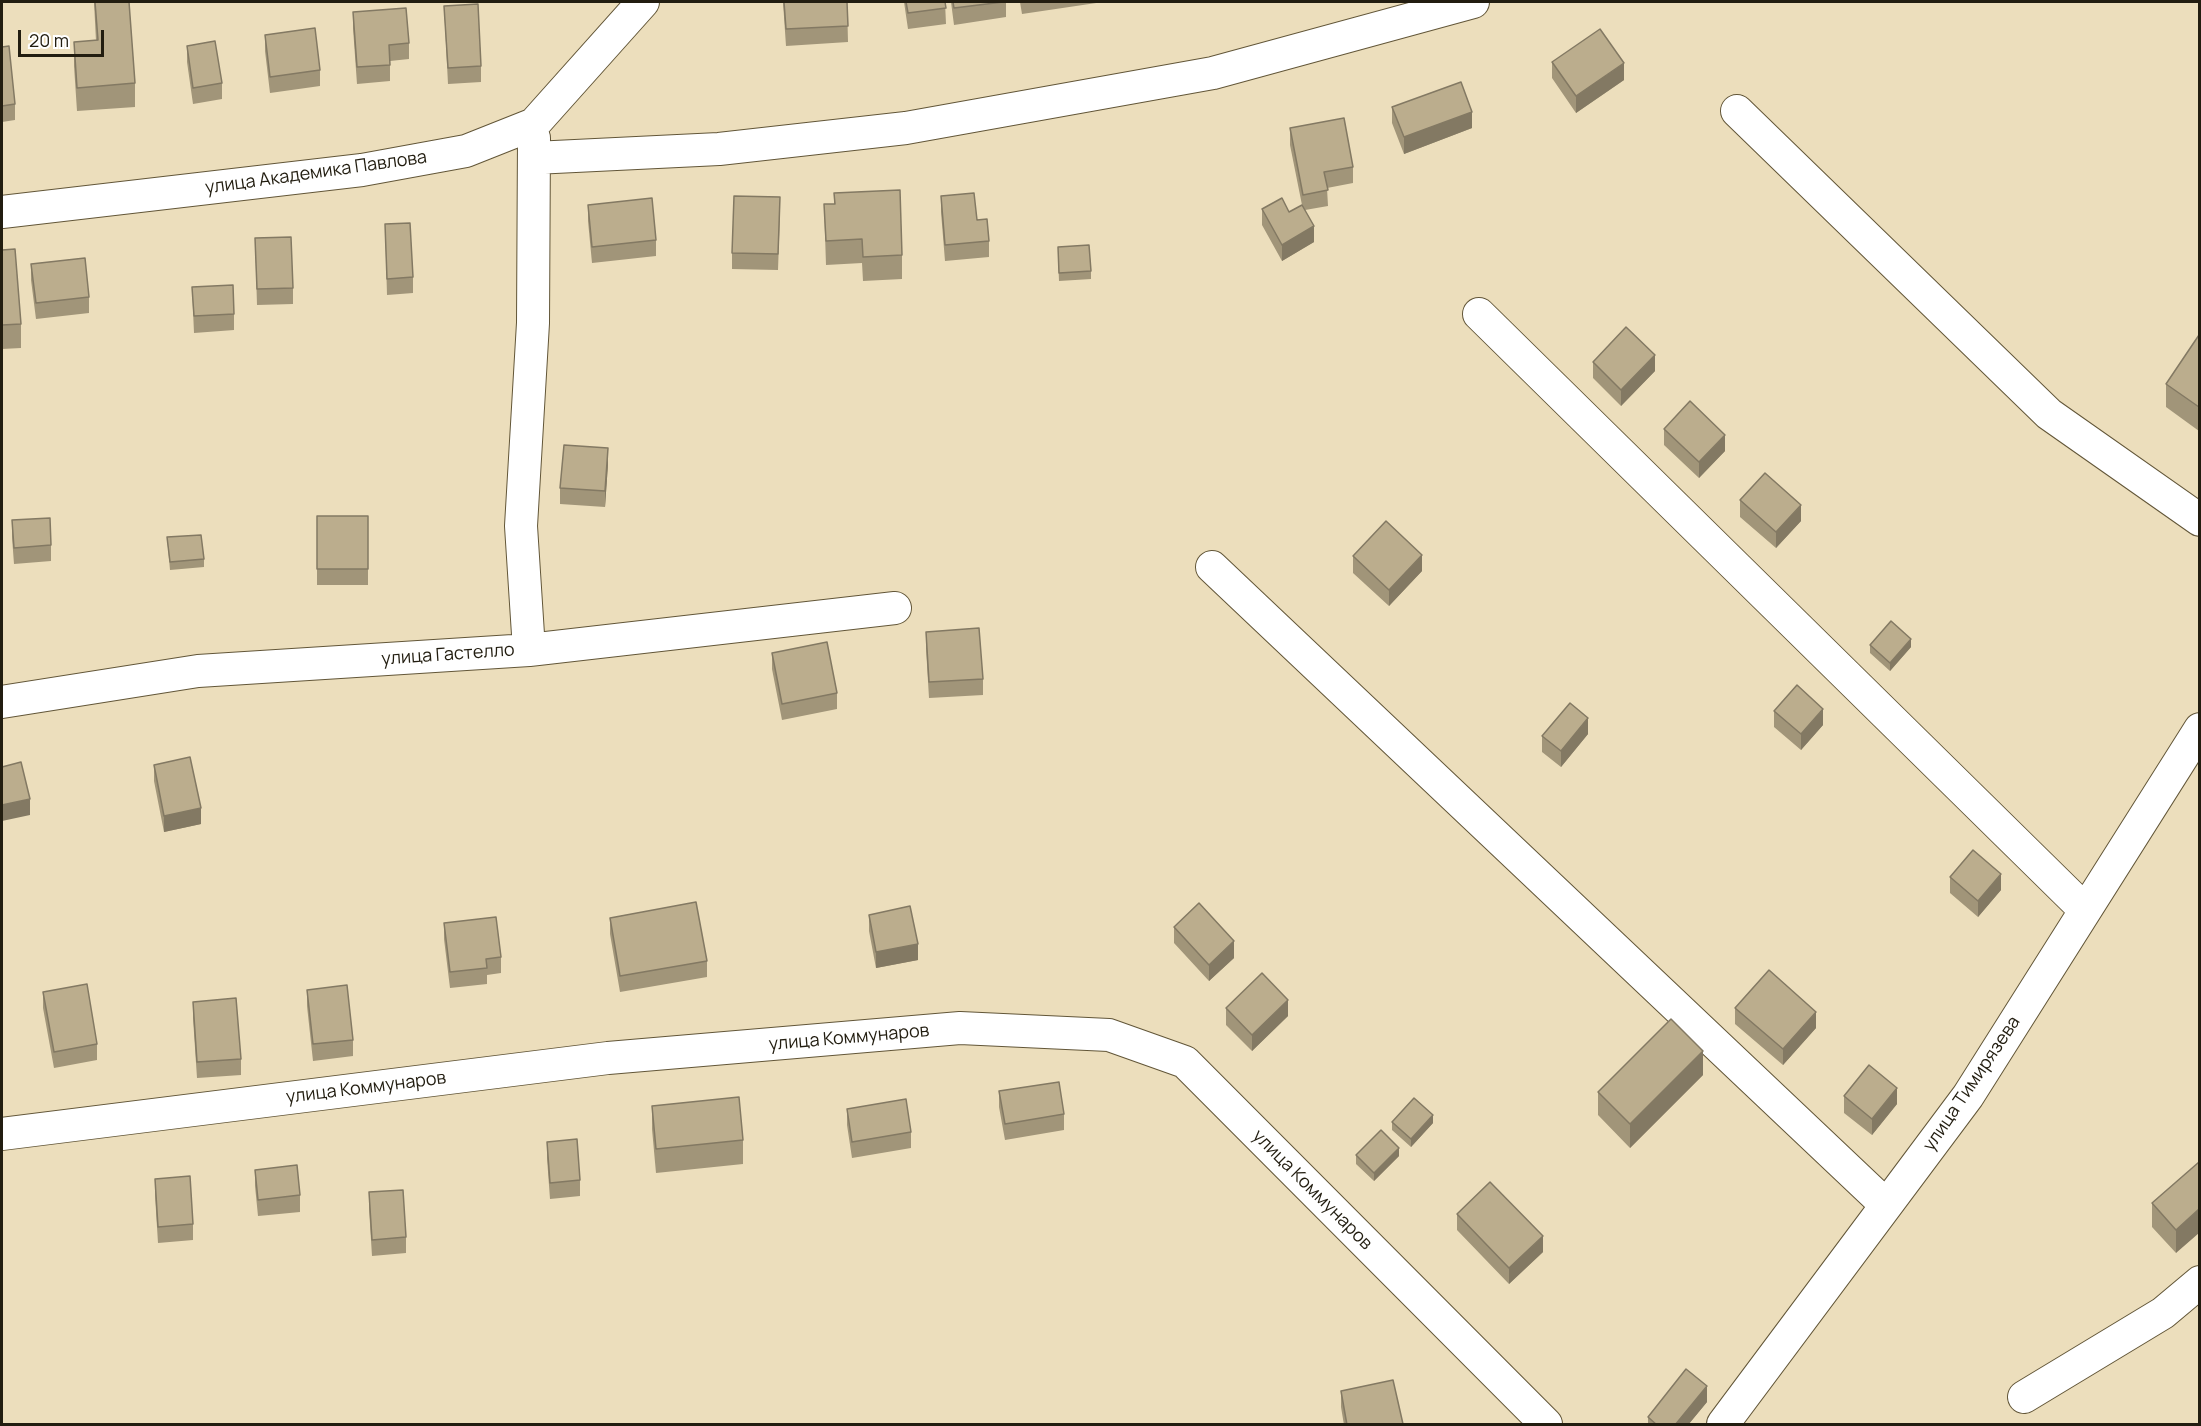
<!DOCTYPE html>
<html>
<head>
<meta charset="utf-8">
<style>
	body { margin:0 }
	#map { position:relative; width:2201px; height:1426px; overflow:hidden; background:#ecdebc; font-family:Manrope,sans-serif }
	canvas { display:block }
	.frame { position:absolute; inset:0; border:3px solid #221d10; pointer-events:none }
	.scale { position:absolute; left:18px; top:30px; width:86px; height:27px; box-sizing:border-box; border:3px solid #221d10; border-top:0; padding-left:8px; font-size:18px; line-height:21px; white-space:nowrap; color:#221d10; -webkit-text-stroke:4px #fff; paint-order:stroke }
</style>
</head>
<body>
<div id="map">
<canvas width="2201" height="1426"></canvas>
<div class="frame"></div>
<div class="scale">20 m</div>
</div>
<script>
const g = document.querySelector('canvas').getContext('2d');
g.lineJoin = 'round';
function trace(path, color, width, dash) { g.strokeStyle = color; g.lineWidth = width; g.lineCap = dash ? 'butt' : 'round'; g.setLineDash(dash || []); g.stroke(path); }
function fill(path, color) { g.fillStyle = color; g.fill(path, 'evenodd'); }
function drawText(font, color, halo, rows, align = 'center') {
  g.font = font + ' Manrope,sans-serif'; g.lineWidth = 4.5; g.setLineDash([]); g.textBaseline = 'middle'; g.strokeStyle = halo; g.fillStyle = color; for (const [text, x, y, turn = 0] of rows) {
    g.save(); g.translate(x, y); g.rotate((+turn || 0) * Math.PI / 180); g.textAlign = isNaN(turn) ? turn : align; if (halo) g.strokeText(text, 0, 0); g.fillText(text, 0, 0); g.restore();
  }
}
const minor = new Path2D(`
	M 1737,111 L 2049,414 L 2200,520
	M 534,158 L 719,149 L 906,128 L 1213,73 L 1473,2
	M 2,212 L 362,170 L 466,151 L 534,124 L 643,2
	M 1479,314 L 2084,909
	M 1212,567 L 1886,1205
	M 529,650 L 521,526 L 533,323 L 534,138
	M 2,702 L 198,671 L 529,650 L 895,608
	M 2,1134 L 608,1058 L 960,1028 L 1109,1035 L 1185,1062 L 1546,1424
	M 2024,1397 L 2163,1313 L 2200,1282
	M 1723,1424 L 1968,1096 L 2200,729`);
trace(minor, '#625638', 34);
trace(minor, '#fff', 32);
fill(new Path2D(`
	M 94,2 L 129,2 L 135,83 L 135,107 L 77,111 L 74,66 L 74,42 L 96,41 Z
	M 783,2 L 847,2 L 848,42 L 786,46 Z
	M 904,2 L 945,2 L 946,24 L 908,29 Z
	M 951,2 L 1006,2 L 1006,17 L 954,25 Z
	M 1020,2 L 1103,2 L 1022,14 Z
	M 444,6 L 481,66 L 481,82 L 448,84 Z
	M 353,12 L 409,43 L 409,59 L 390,61 L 390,81 L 357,84 L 353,28 Z
	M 265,35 L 320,70 L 320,86 L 270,93 L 265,51 Z
	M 187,46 L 222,83 L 222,99 L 193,104 L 187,62 Z
	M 2,47 L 15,104 L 15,120 L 2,122 Z
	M 1552,62 L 1624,80 L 1576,113 L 1552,78 Z
	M 1392,107 L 1472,128 L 1404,154 L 1392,123 Z
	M 1290,128 L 1353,167 L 1353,183 L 1327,188 L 1328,206 L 1305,210 L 1314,242 L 1282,261 L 1262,225 L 1262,209 L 1289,212 L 1302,205 L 1290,145 Z
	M 834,193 L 902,255 L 902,279 L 863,281 L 862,263 L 826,265 L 824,204 L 834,204 Z
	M 941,196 L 977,220 L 989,241 L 989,257 L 945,261 L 941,212 Z
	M 588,205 L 656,240 L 656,256 L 592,263 L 588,221 Z
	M 780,213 L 778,270 L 732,269 L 732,253 Z
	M 385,224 L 413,277 L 413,293 L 387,295 Z
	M 255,238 L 293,288 L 293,304 L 257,305 Z
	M 2,250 L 21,324 L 21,348 L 2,349 Z
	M 1058,255 L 1091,271 L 1091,279 L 1059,281 Z
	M 31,264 L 89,297 L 89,313 L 36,319 L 31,280 Z
	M 192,287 L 234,314 L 234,330 L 194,333 Z
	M 2199,335 L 2199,431 L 2166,407 L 2166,384 Z
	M 1593,362 L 1655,371 L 1621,406 L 1593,378 Z
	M 1664,429 L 1725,451 L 1699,478 L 1664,445 Z
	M 608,464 L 605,507 L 560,504 L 560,488 Z
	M 1740,500 L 1801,521 L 1776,548 L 1740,517 Z
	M 317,516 L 368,516 L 368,585 L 317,585 Z
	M 12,520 L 51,545 L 51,561 L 14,564 L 12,537 Z
	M 167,537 L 204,559 L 204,567 L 170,570 Z
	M 1353,556 L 1422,571 L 1389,606 L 1353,573 Z
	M 926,632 L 983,679 L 983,695 L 929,698 L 926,648 Z
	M 1870,645 L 1911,647 L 1890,671 L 1870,653 Z
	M 772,653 L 837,693 L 837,709 L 782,720 L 772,669 Z
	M 1774,711 L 1823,725 L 1801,750 L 1774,727 Z
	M 1588,734 L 1561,767 L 1542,752 L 1542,736 Z
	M 154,765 L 201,824 L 164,832 L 154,781 Z
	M 1950,877 L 2001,890 L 1978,917 L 1950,893 Z
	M 869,915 L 918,960 L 876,968 L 869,931 Z
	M 610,918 L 707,961 L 707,977 L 620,992 L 610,934 Z
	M 444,923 L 501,957 L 501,973 L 487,975 L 487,984 L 450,988 L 444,939 Z
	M 1174,927 L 1234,958 L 1209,981 L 1174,943 Z
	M 307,990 L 353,1040 L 353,1056 L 313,1061 L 307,1006 Z
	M 43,992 L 97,1044 L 97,1060 L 54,1068 L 43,1008 Z
	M 193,1002 L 241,1059 L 241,1075 L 197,1078 L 193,1018 Z
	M 1226,1008 L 1288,1016 L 1252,1051 L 1226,1025 Z
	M 1735,1008 L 1816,1028 L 1783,1065 L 1735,1024 Z
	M 1703,1075 L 1630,1148 L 1598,1115 L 1598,1092 Z
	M 999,1091 L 1064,1114 L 1064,1130 L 1005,1140 L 999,1107 Z
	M 1844,1096 L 1897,1104 L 1872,1135 L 1844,1113 Z
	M 652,1106 L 743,1140 L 743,1164 L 656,1173 L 652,1129 Z
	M 847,1109 L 911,1132 L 911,1148 L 852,1158 L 847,1125 Z
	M 1392,1122 L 1433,1123 L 1411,1147 L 1392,1130 Z
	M 547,1142 L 580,1180 L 580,1196 L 550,1199 L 547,1158 Z
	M 1356,1155 L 1399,1156 L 1374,1181 L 1356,1164 Z
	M 2199,1162 L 2176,1253 L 2152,1227 L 2152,1203 Z
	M 255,1170 L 300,1195 L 300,1212 L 258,1216 L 255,1186 Z
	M 155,1179 L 193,1224 L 193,1240 L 158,1243 L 155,1195 Z
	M 369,1192 L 406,1237 L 406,1253 L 372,1256 L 369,1208 Z
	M 1457,1214 L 1543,1252 L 1509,1284 L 1457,1230 Z
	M 1341,1391 L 1403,1425 L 1344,1425 L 1341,1407 Z
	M 1707,1402 L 1688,1425 L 1648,1425 L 1648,1417 Z`), '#a19579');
fill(new Path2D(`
	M 1624,63 L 1624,80 L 1576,113 L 1576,96 Z
	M 1472,112 L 1472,128 L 1404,154 L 1404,137 Z
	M 1314,226 L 1314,242 L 1282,261 L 1282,245 Z
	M 1655,355 L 1655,371 L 1621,406 L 1621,390 Z
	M 1725,435 L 1725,451 L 1699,478 L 1699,462 Z
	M 608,448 L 608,464 L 605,507 L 605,491 Z
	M 1801,505 L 1801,521 L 1776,548 L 1776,532 Z
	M 1422,555 L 1422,571 L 1389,606 L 1389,590 Z
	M 1911,639 L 1911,647 L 1890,671 L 1890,663 Z
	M 1823,709 L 1823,725 L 1801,750 L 1801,734 Z
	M 1588,718 L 1588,734 L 1561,767 L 1561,751 Z
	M 30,799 L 30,815 L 2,821 L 2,805 Z
	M 201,808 L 201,824 L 164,832 L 164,816 Z
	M 2001,874 L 2001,890 L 1978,917 L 1978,901 Z
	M 1234,941 L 1234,958 L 1209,981 L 1209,965 Z
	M 918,944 L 918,960 L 876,968 L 876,952 Z
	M 1288,1000 L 1288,1016 L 1252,1051 L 1252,1035 Z
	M 1816,1012 L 1816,1028 L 1783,1065 L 1783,1049 Z
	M 1703,1051 L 1703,1075 L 1630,1148 L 1630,1124 Z
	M 1897,1088 L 1897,1104 L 1872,1135 L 1872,1119 Z
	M 1433,1115 L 1433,1123 L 1411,1147 L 1411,1139 Z
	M 1399,1148 L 1399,1156 L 1374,1181 L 1374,1173 Z
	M 2199,1209 L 2199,1233 L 2176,1253 L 2176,1230 Z
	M 1543,1236 L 1543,1252 L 1509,1284 L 1509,1268 Z
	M 1707,1386 L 1707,1402 L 1688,1425 L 1675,1425 Z`), '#837963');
const building = new Path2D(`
	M 95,2 L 129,2 L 135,83 L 77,88 L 74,42 L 98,40 Z
	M 784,2 L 847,2 L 848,26 L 786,29 Z
	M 906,2 L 945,2 L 946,8 L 908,13 Z
	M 953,2 L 1003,2 L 954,8 Z
	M 478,4 L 481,66 L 448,68 L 444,6 Z
	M 406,8 L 409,43 L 389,45 L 390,65 L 357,67 L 353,12 Z
	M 315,28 L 320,70 L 270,77 L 265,35 Z
	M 1600,29 L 1624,63 L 1576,96 L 1552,62 Z
	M 215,41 L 222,83 L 193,88 L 187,46 Z
	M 9,46 L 15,104 L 2,106 L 2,47 Z
	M 1461,82 L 1472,112 L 1404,137 L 1392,107 Z
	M 1344,118 L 1353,167 L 1324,172 L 1328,190 L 1303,195 L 1290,128 Z
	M 900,190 L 902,255 L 863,257 L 862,239 L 826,241 L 824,204 L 835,204 L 834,193 Z
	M 974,193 L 977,220 L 987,219 L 989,241 L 945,245 L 941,196 Z
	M 734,196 L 780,197 L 778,254 L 732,253 Z
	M 652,198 L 656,240 L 592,247 L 588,205 Z
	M 1282,198 L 1289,212 L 1302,205 L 1314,226 L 1282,245 L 1262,209 Z
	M 410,223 L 413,277 L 387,279 L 385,224 Z
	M 291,237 L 293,288 L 257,289 L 255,238 Z
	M 1089,245 L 1091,271 L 1059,273 L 1058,247 Z
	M 15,249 L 21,324 L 2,325 L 2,250 Z
	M 85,258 L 89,297 L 36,303 L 31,264 Z
	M 233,285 L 234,314 L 194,316 L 192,287 Z
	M 1626,327 L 1655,355 L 1621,390 L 1593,362 Z
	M 2199,335 L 2199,407 L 2166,384 Z
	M 1690,401 L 1725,435 L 1699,462 L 1664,429 Z
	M 564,445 L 608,448 L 605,491 L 560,488 Z
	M 1765,473 L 1801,505 L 1776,532 L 1740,500 Z
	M 317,516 L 368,516 L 368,569 L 317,569 Z
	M 50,518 L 51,545 L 14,548 L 12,520 Z
	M 1386,521 L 1422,555 L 1389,590 L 1353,556 Z
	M 201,535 L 204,559 L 170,562 L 167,537 Z
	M 1891,621 L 1911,639 L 1890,663 L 1870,645 Z
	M 979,628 L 983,679 L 929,682 L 926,632 Z
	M 827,642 L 837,693 L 782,704 L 772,653 Z
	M 1797,685 L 1823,709 L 1801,734 L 1774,711 Z
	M 1570,703 L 1588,718 L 1561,751 L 1542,736 Z
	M 190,757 L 201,808 L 164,816 L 154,765 Z
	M 21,762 L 30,799 L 2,805 L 2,767 Z
	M 1973,850 L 2001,874 L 1978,901 L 1950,877 Z
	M 696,902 L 707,961 L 620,976 L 610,918 Z
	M 1199,903 L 1234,941 L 1209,965 L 1174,927 Z
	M 910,906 L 918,944 L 876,952 L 869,915 Z
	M 496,917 L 501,957 L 486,959 L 487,968 L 450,972 L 444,923 Z
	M 1769,970 L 1816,1012 L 1783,1049 L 1735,1008 Z
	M 1262,973 L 1288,1000 L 1252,1035 L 1226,1008 Z
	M 87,984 L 97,1044 L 54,1052 L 43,992 Z
	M 347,985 L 353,1040 L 313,1044 L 307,990 Z
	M 236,998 L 241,1059 L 197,1062 L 193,1002 Z
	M 1671,1019 L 1703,1051 L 1630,1124 L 1598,1092 Z
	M 1869,1065 L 1897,1088 L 1872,1119 L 1844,1096 Z
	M 1059,1082 L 1064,1114 L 1005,1124 L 999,1091 Z
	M 739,1097 L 743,1140 L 656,1149 L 652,1106 Z
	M 1414,1098 L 1433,1115 L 1411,1139 L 1392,1122 Z
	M 906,1099 L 911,1132 L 852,1142 L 847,1109 Z
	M 1381,1130 L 1399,1148 L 1374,1173 L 1356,1155 Z
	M 577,1139 L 580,1180 L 550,1183 L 547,1142 Z
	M 2199,1162 L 2199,1209 L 2176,1230 L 2152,1203 Z
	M 297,1165 L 300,1195 L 258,1200 L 255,1170 Z
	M 190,1176 L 193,1224 L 158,1227 L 155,1179 Z
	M 1490,1182 L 1543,1236 L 1509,1268 L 1457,1214 Z
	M 403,1190 L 406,1237 L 372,1240 L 369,1192 Z
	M 1686,1369 L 1707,1386 L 1675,1425 L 1657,1425 L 1648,1417 Z
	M 1393,1380 L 1403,1424 L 1347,1425 L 1341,1391 Z`);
fill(building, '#bbad8d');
trace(building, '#837963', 1.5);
drawText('18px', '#221d10', '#fff', [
	["улица Академика Павлова",316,173,-8],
	["улица Гастелло",448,655,-4],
	["улица Коммунаров",849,1038,-5],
	["улица Тимирязева",1972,1084,-56],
	["улица Коммунаров",366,1088,-7],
	["улица Коммунаров",1312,1190,45]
]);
</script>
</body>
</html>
